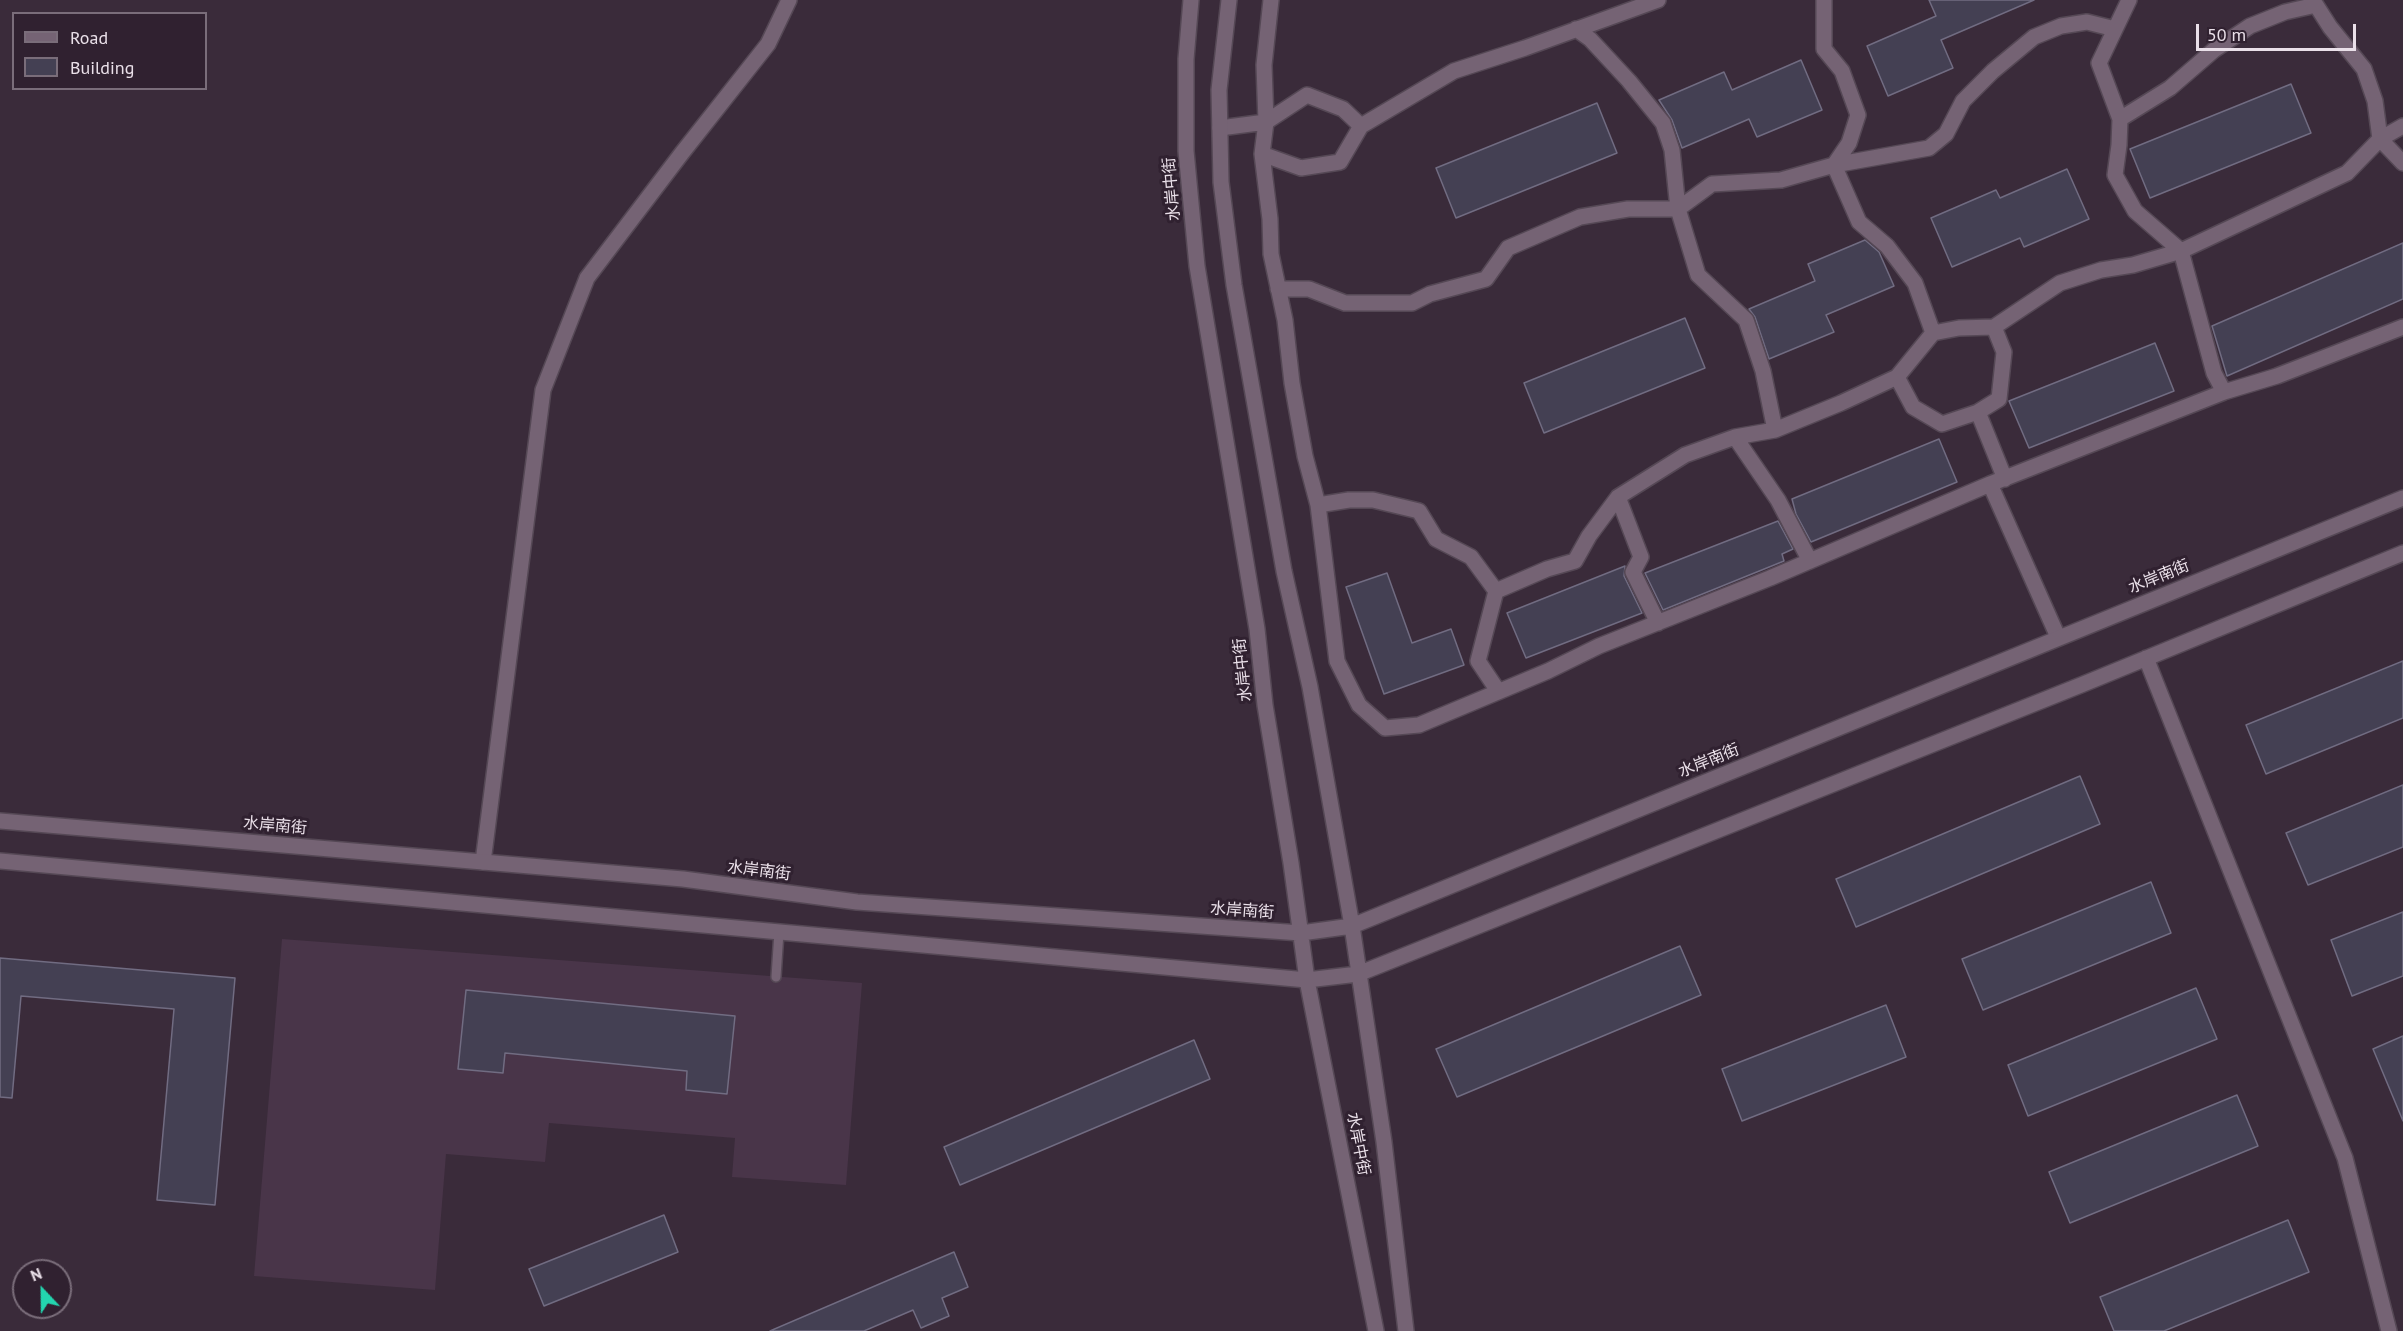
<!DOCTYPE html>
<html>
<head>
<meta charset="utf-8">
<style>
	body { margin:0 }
	#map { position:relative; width:2403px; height:1331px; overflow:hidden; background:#3a2b3a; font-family:"PT Sans",sans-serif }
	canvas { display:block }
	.legend { position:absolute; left:12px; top:12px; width:195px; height:78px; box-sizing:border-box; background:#302130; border:2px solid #7a6d7a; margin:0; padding:8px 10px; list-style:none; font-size:18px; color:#eae0e9 }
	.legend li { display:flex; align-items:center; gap:12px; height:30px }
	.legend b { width:30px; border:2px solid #7a6d7a }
	.north { position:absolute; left:12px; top:1259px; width:60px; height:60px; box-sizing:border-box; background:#302130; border:2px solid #7a6d7a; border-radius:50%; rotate:338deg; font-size:16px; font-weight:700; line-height:24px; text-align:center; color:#eae0e9 }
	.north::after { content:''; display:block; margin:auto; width:21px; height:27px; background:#23d5af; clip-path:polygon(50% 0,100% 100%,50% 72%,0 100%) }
	.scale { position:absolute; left:2196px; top:24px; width:160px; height:27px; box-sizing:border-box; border:3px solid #eae0e9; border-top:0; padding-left:8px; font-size:18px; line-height:21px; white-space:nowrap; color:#eae0e9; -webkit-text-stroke:4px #302130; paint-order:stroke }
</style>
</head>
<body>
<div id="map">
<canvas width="2403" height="1331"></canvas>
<ul class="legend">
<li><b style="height:8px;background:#756374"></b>Road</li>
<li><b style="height:16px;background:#444053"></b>Building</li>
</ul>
<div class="north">N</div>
<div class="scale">50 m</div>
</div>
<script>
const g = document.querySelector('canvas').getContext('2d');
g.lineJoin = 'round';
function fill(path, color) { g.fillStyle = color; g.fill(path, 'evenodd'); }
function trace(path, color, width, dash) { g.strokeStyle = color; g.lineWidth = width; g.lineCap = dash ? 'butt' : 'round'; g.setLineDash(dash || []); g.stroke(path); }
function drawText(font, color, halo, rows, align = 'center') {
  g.font = font + ' "PT Sans","Noto Sans SC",sans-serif'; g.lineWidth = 6; g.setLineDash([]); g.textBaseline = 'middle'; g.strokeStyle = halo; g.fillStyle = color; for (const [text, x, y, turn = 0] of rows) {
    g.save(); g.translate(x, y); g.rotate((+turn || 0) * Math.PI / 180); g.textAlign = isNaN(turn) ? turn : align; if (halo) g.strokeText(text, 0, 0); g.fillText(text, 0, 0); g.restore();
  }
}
fill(new Path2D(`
	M 282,939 L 862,983 L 846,1185 L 732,1177 L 735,1138 L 549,1123 L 545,1162 L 446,1154 L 435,1290 L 254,1276 Z`), '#493549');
const building = new Path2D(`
	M 1929,0 L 2034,0 L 1941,40 L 1953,68 L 1888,96 L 1867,46 L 1936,16 Z
	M 1801,60 L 1822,110 L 1757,137 L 1749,119 L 1682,148 L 1672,120 L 1659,100 L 1724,72 L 1732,90 Z
	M 2291,84 L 2311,133 L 2150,198 L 2130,149 Z
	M 1597,103 L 1617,153 L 1456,218 L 1436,168 Z
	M 2067,169 L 2089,219 L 2024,247 L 2020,238 L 1952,267 L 1931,218 L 1996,190 L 2000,198 Z
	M 1865,240 L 1879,252 L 1894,286 L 1826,315 L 1834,332 L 1769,359 L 1755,317 L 1749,309 L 1815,281 L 1808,264 Z
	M 2403,243 L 2403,299 L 2227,376 L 2212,326 Z
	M 1685,318 L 1705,368 L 1544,433 L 1524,383 Z
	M 2155,343 L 2174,391 L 2029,448 L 2009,401 Z
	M 1939,439 L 1957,482 L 1811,542 L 1796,514 L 1792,499 Z
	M 1778,521 L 1793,549 L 1782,554 L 1784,561 L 1663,610 L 1645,573 Z
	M 1625,566 L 1624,576 L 1642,613 L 1526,658 L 1507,613 Z
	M 1387,573 L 1412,643 L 1451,629 L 1464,665 L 1384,694 L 1346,587 Z
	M 2403,661 L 2403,718 L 2266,774 L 2246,725 Z
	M 2080,776 L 2100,824 L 1856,927 L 1836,879 Z
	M 2403,785 L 2403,847 L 2308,885 L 2286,833 Z
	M 2151,882 L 2171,933 L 1983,1010 L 1962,959 Z
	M 2403,912 L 2403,976 L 2352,996 L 2331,940 Z
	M 1680,946 L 1701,995 L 1457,1097 L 1436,1049 Z
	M 0,958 L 235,978 L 215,1205 L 157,1200 L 174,1009 L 21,996 L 12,1098 L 0,1097 Z
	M 2196,988 L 2217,1039 L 2028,1116 L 2008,1065 Z
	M 466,990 L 735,1016 L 727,1094 L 686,1090 L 687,1071 L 505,1053 L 503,1073 L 458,1069 Z
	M 1886,1005 L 1906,1057 L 1742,1121 L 1722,1069 Z
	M 2403,1036 L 2403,1121 L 2373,1049 Z
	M 1194,1040 L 1210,1079 L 960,1185 L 944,1147 Z
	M 2237,1095 L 2258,1146 L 2070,1223 L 2049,1172 Z
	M 664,1215 L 678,1252 L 544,1306 L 529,1269 Z
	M 2288,1220 L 2309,1272 L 2164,1331 L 2114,1331 L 2100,1297 Z
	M 954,1252 L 968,1287 L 942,1298 L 949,1316 L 921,1328 L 913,1310 L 864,1331 L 770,1331 Z`);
fill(building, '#444053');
trace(building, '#716c82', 1.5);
const service = new Path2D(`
	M 776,977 L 779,932`);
const minor = new Path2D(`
	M 1271,0 L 1264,65 L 1266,122 L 1307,95 L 1343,109 L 1361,126 L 1454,71 L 1525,48 L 1658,0
	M 1824,0 L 1824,49 L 1842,71 L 1858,115 L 1849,143 L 1834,165 L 1859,222 L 1887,246 L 1915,283 L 1933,333 L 1959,328 L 1994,327 L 2004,352 L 1999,399 L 1978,412 L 2005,479
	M 1576,29 L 1590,39 L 1629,81 L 1663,123 L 1672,150 L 1678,209 L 1698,275 L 1746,320 L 1763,371 L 1775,430
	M 2120,119 L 2099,63 L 2129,0
	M 1220,128 L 1266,122 L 1262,154 L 1270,219 L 1271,254 L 1285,320 L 1292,383 L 1305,456 L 1318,505 L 1337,661 L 1359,705 L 1385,728 L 1419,725 L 1548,671 L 1599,646 L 1770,578 L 1990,484
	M 1262,154 L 1301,168 L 1340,162 L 1361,126
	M 1278,289 L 1309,289 L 1345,303 L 1412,303 L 1430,294 L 1486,279 L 1508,248 L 1580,217 L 1628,209 L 1678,209 L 1712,184 L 1781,180 L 1834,165 L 1929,148 L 1946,134 L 1963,101 L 1993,71 L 2034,37 L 2061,26 L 2087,22 L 2115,29
	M 1994,327 L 2060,283 L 2101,270 L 2133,265 L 2181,251 L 2347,173 L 2380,139 L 2403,126
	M 1933,333 L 1897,377 L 1913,407 L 1942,424 L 1978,412
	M 2224,392 L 2214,373 L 2181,251 L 2135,211 L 2115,175 L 2119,145 L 2120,119 L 2170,88 L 2214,50 L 2250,26 L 2285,12 L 2316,5 L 2330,27 L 2364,69 L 2375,101 L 2380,139 L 2403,163
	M 1735,437 L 1778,500 L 1810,561
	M 1618,497 L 1641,557 L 1633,572 L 1658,623
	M 1318,505 L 1349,500 L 1373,500 L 1419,511 L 1436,539 L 1471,557 L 1496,591 L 1478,661 L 1498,691
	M 1496,591 L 1547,569 L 1575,561 L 1589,536 L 1618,497 L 1685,455 L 1735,437 L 1775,430 L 1841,403 L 1897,377
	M 2058,637 L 1990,484 L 2224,392 L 2277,376 L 2403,327
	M 483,862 L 543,390 L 587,278 L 682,153 L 768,44 L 789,0`);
const tertiary = new Path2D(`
	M 1191,0 L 1186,59 L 1186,151 L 1197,266 L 1257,629 L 1265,705 L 1291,863 L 1307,980 L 1376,1331
	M 1229,0 L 1219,90 L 1221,182 L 1234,285 L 1284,571 L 1310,687 L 1352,926 L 1384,1142 L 1406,1331
	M 2146,658 L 2345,1158 L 2389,1331
	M 0,821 L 683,879 L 857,902 L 1301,933 L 1352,926 L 2403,498
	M 0,861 L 1307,980 L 1358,974 L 2081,685 L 2403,553`);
trace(service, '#554855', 12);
trace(minor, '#554855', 18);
trace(tertiary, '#554855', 18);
trace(service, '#756374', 9);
trace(minor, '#756374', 15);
trace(tertiary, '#756374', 15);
drawText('16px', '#eae0e9', '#302130', [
	["水岸中街",1172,189,-95],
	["水岸南街",2159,577,-22],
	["水岸中街",1243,670,-96],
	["水岸南街",1709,761,-22],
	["水岸南街",275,826,5],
	["水岸南街",759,871,7],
	["水岸南街",1242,911,4],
	["水岸中街",1358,1144,79]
]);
</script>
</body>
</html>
